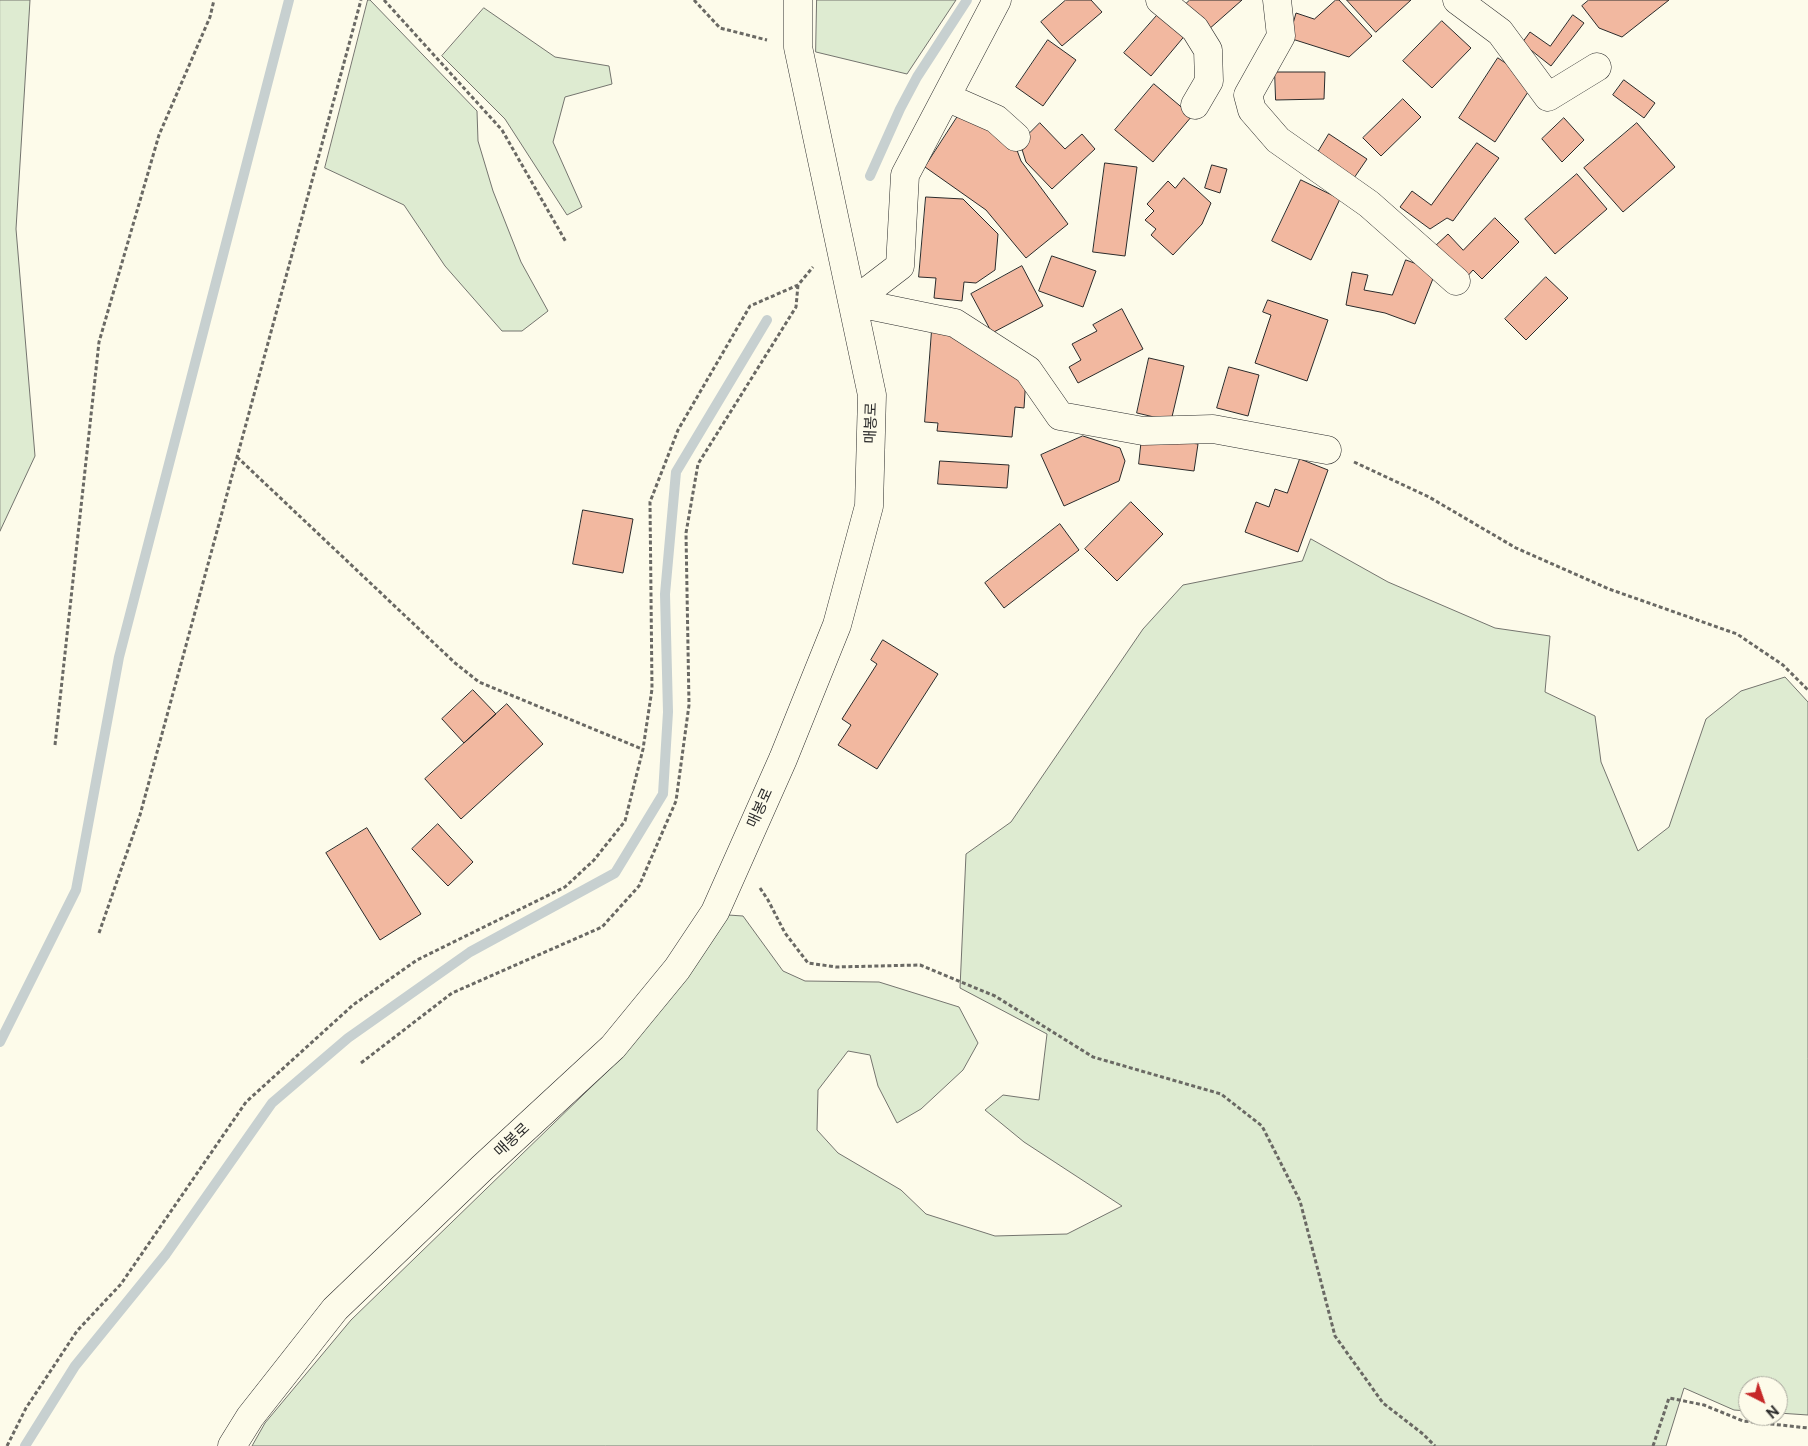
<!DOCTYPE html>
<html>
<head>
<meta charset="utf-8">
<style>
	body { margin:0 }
	#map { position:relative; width:1808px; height:1446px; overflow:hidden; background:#fdfbea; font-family:"Public Sans",sans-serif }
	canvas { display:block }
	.north { position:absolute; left:1738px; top:1376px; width:50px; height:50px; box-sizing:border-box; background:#fdfbea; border:1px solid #a9a89e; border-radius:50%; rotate:139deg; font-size:14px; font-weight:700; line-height:20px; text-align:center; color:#2b2b2b }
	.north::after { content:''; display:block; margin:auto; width:18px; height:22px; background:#c62828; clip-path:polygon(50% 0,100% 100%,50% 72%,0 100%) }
</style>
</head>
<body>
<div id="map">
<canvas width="1808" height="1446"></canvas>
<div class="north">N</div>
</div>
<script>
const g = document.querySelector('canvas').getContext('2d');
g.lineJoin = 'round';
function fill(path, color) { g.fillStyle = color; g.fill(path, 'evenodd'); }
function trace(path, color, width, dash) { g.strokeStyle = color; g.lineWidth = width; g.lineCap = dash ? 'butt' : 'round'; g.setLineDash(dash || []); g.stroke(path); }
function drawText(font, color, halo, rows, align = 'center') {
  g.font = font + ' "Public Sans","Noto Sans KR",sans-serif'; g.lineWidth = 4; g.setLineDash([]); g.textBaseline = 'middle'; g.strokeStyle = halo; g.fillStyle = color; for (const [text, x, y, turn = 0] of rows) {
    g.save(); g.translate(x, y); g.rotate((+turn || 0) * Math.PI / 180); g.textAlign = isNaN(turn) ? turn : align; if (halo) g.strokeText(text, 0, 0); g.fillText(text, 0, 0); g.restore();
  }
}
const green = new Path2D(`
	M 0,0 L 30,0 L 16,229 L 35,456 L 0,531 Z
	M 368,0 L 370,0 L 477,111 L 478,141 L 493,191 L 521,262 L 548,311 L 522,331 L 502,331 L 445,266 L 404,205 L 325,168 Z
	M 817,0 L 956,0 L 907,74 L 816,52 Z
	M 484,8 L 555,57 L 609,66 L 612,84 L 565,97 L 553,142 L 582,207 L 567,215 L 505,119 L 442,56 Z
	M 1311,539 L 1388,582 L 1495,628 L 1550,636 L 1545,692 L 1595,716 L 1601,762 L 1638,851 L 1669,827 L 1706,719 L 1741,691 L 1785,677 L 1808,702 L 1808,1415 L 1778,1413 L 1778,1386 L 1748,1386 L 1748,1411 L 1734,1410 L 1684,1388 L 1666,1446 L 252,1446 L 265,1423 L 351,1320 L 619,1060 L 728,915 L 743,916 L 783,971 L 805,981 L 879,982 L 959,1007 L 978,1043 L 963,1070 L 921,1109 L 897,1123 L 878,1086 L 870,1055 L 848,1051 L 818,1090 L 817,1130 L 838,1153 L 901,1190 L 926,1214 L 995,1236 L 1067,1234 L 1122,1206 L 1024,1142 L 985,1110 L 1003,1095 L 1039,1100 L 1047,1034 L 960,988 L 966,854 L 1011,822 L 1143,629 L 1183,585 L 1302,561 Z`);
fill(green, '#deebd1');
trace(green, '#74746e', 1);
trace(new Path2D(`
	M 870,176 L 900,109 L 917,77 L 967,0
	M 0,1042 L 76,890 L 119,657 L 289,0
	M 25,1446 L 75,1366 L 166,1254 L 272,1103 L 348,1038 L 470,952 L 615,873 L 663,794 L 668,712 L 665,594 L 676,472 L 767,320`), '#c7d0d0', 10);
const building = new Path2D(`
	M 1066,0 L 1091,0 L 1102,12 L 1062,46 L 1041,22 Z
	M 1190,0 L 1242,0 L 1208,30 L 1185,5 Z
	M 1336,0 L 1339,0 L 1372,36 L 1349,57 L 1289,38 L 1296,13 L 1314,19 Z
	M 1347,0 L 1411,0 L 1376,32 Z
	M 1589,0 L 1669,0 L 1622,37 L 1599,28 L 1582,6 Z
	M 1161,11 L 1187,33 L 1151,76 L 1124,53 Z
	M 1573,15 L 1584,23 L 1551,66 L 1522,43 L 1530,32 L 1550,46 Z
	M 1442,21 L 1471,48 L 1432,88 L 1403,61 Z
	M 1048,40 L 1076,60 L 1043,106 L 1016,87 Z
	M 1498,58 L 1510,66 L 1528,92 L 1495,142 L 1459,118 Z
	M 1275,72 L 1325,72 L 1324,99 L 1276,100 Z
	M 1624,80 L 1655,103 L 1644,118 L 1613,95 Z
	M 1154,84 L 1192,116 L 1153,162 L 1115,130 Z
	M 1403,99 L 1421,117 L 1381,156 L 1363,138 Z
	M 958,116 L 988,125 L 1015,145 L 1021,161 L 1068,224 L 1026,258 L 986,210 L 925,167 Z
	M 1564,118 L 1584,140 L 1562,162 L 1542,139 Z
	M 1040,123 L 1065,149 L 1082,134 L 1095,149 L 1052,189 L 1026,162 L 1020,143 Z
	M 1637,123 L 1675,167 L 1623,212 L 1584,168 Z
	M 1329,134 L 1367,159 L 1354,178 L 1317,154 Z
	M 1477,143 L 1499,158 L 1453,221 L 1447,218 L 1430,229 L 1400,207 L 1412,191 L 1431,205 Z
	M 1105,163 L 1137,167 L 1125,256 L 1093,252 Z
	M 1212,165 L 1227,169 L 1220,193 L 1205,188 Z
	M 1577,174 L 1607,209 L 1555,254 L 1525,219 Z
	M 1184,178 L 1211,203 L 1202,224 L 1173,255 L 1151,235 L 1156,229 L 1145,220 L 1154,211 L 1147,204 L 1168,181 L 1175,188 Z
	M 1301,180 L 1340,199 L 1311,260 L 1272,241 Z
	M 926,197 L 963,199 L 998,234 L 995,270 L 976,283 L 964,282 L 962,301 L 934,298 L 936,278 L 919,277 Z
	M 1495,218 L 1519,242 L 1482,279 L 1473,270 L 1465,279 L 1434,247 L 1448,234 L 1463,250 Z
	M 1052,256 L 1096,271 L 1083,307 L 1039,291 Z
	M 1406,260 L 1436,271 L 1415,324 L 1385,313 L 1346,305 L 1352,272 L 1368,275 L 1364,290 L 1392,295 Z
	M 1022,266 L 1043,306 L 992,333 L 971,294 Z
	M 1546,277 L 1568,298 L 1526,340 L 1505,319 Z
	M 1268,300 L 1328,320 L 1307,381 L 1255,363 L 1271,315 L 1263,312 Z
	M 1122,309 L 1143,349 L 1078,383 L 1069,367 L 1081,360 L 1072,344 L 1097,331 L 1093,325 Z
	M 932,330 L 957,332 L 992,363 L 1026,377 L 1024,408 L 1015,407 L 1012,437 L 937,431 L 938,423 L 925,422 Z
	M 1149,358 L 1184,366 L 1171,421 L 1137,413 Z
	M 1229,367 L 1259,375 L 1248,416 L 1217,408 Z
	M 1083,436 L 1120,448 L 1125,461 L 1119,481 L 1064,506 L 1041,455 Z
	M 1142,437 L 1198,444 L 1194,471 L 1139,464 Z
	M 1300,459 L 1328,470 L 1298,552 L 1245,532 L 1256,502 L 1269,507 L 1275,489 L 1287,493 Z
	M 940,461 L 1009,465 L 1007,488 L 938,484 Z
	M 1131,502 L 1163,534 L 1117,581 L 1085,549 Z
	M 583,510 L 633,519 L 623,573 L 573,564 Z
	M 1060,524 L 1079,550 L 1004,608 L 985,583 Z
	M 883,640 L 938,674 L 877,769 L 838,745 L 851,725 L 842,719 L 877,664 L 871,660 Z
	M 473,690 L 496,714 L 464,743 L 442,719 Z
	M 507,704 L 543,744 L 461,819 L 425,779 Z
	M 438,824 L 473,862 L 448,886 L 412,849 Z
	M 367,828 L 421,914 L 380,940 L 326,853 Z`);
fill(building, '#f2b8a0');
trace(building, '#2b2b2b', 1);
const minor = new Path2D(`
	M 1160,0 L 1195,29 L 1208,50 L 1209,81 L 1195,105
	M 1277,0 L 1281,36 L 1248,95 L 1252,110 L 1278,140 L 1369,204 L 1456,281
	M 1457,0 L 1500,32 L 1548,97 L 1597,67
	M 946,97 L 996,119 L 1016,137
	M 853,302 L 955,323 L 1028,370 L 1060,416 L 1143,431 L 1213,429 L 1327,450
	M 853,302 L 900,266 L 905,175 L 997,0
	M 232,1446 L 250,1417 L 335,1309 L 482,1168 L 613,1047 L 677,969 L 715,912 L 783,759 L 837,625 L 869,506 L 872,395 L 798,47 L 798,0`);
trace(minor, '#2b2b2b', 29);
trace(new Path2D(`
	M 384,0 L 502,130 L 566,242
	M 694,0 L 720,28 L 767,40
	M 237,457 L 455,663 L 479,682 L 642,749
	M 1354,462 L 1429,497 L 1516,548 L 1609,589 L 1737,634 L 1783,665 L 1808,690
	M 55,745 L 99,342 L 159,135 L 210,17 L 214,0
	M 760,888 L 768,900 L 785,933 L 808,963 L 836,967 L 920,965 L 995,996 L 1093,1057 L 1221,1094 L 1262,1126 L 1300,1201 L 1335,1336 L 1383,1403 L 1423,1434 L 1435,1446
	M 99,933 L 140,815 L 361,0
	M 361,1063 L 452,993 L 602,927 L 639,886 L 676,801 L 689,705 L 686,533 L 698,464 L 796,307 L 798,285
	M 7,1446 L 26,1408 L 77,1331 L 121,1284 L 246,1102 L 353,1005 L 417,960 L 565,887 L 594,860 L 625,821 L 643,749 L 652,689 L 650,502 L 678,430 L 750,306 L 798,285 L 813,267
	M 1653,1446 L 1669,1398 L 1704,1405 L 1743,1421 L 1808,1428`), '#6a6964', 3, [4, 2.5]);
trace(minor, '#fdfbea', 28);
drawText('15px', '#2b2b2b', '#fdfbea', [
	["매봉로",871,423,-88],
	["매봉로",760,808,-66],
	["매봉로",512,1140,-43]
]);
</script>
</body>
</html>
